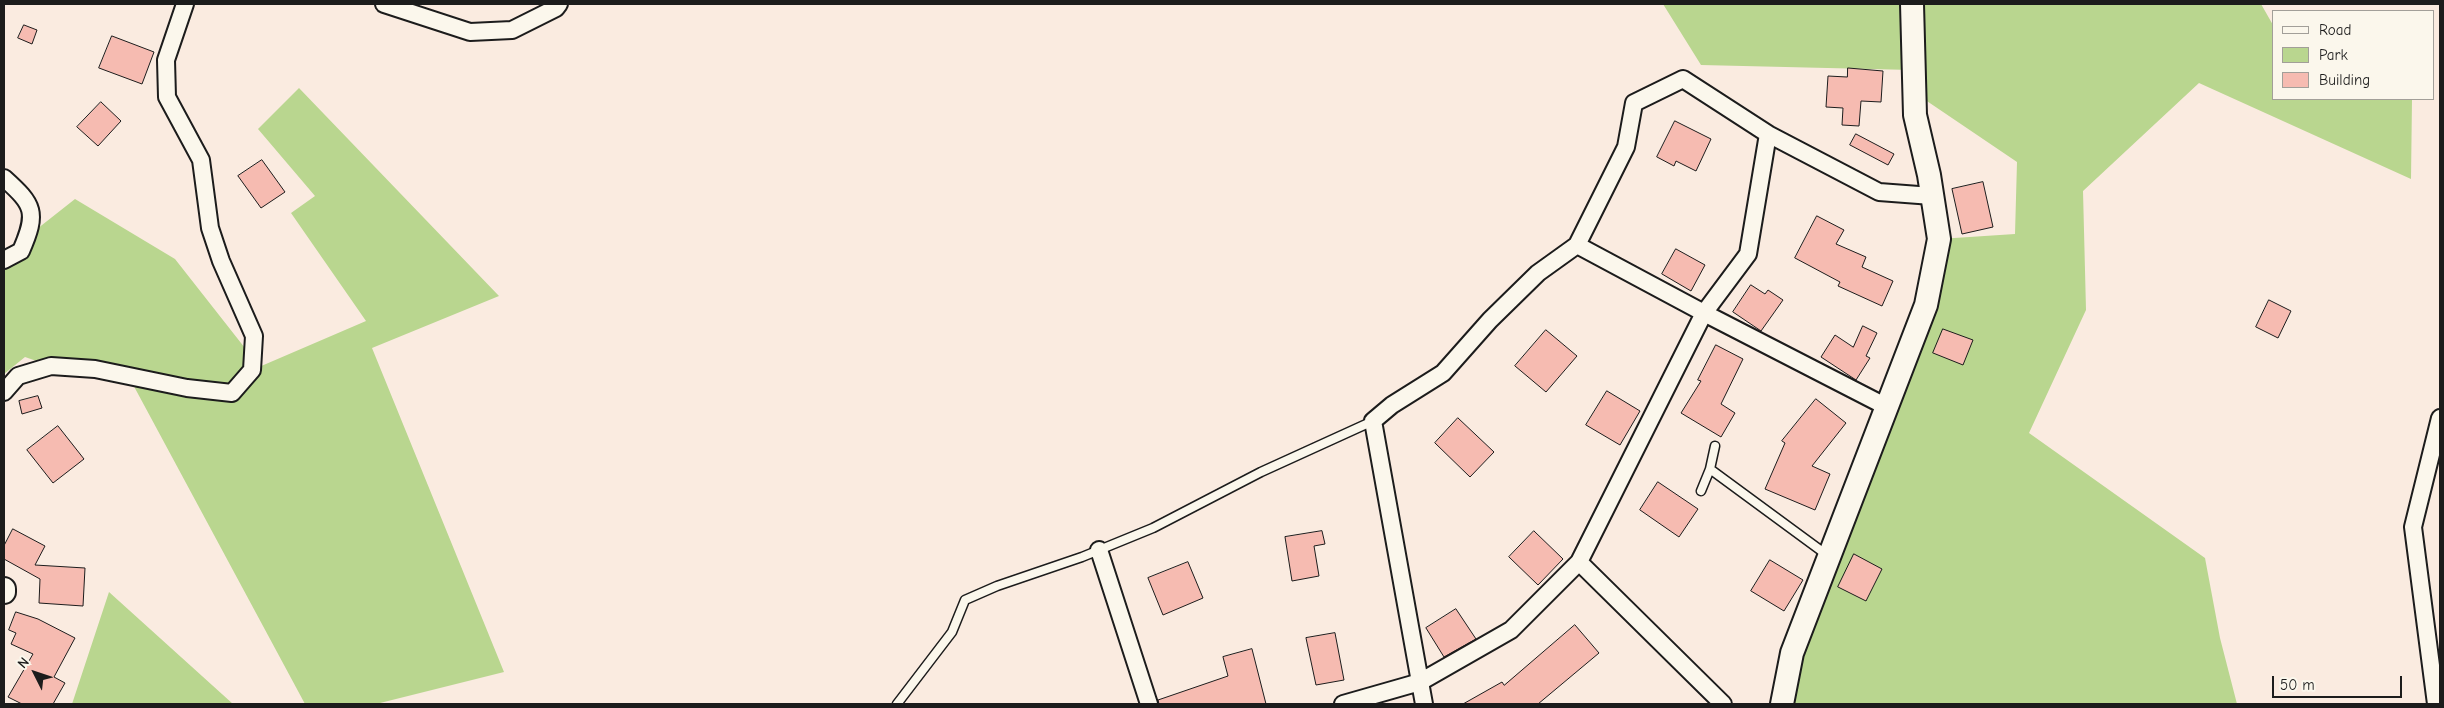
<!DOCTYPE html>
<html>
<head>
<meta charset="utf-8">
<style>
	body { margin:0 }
	#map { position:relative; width:2444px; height:708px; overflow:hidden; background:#faebe0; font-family:"Comic Neue",sans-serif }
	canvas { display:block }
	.frame { position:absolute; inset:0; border:5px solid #1c1c1c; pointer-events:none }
	.legend { position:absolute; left:2272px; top:10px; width:162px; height:90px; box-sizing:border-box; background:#fbf7ec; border:1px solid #a29f99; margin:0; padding:6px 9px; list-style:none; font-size:15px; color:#1c1c1c }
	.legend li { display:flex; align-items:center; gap:10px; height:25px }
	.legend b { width:25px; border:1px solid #a29f99 }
	.north { position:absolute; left:10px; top:648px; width:50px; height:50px; -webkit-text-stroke:4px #fbf7ec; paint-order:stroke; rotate:311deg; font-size:14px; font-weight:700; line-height:20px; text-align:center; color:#1c1c1c }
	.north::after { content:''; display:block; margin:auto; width:18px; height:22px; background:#1c1c1c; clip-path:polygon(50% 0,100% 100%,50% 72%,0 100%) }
	.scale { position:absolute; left:2272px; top:676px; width:130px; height:22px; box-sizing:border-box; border:2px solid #1c1c1c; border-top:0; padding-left:6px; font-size:15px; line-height:18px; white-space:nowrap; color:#1c1c1c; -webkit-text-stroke:4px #fbf7ec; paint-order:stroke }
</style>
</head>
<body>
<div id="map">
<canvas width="2444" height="708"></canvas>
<div class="frame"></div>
<ul class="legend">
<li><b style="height:6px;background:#fbf7ec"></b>Road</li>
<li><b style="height:14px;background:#b9d68f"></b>Park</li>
<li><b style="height:14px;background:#f6bbb1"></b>Building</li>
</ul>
<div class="north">N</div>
<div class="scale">50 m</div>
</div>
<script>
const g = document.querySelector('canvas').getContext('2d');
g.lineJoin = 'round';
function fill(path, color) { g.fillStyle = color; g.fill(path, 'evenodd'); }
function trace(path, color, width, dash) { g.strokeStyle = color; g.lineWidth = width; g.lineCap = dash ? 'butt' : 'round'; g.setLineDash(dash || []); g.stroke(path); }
fill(new Path2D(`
	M 1663,4 L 2261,4 L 2273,25 L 2273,99 L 2412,99 L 2411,179 L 2199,83 L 2083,191 L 2086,310 L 2029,433 L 2205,558 L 2220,638 L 2237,704 L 1788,704 L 1785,687 L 1939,239 L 2015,234 L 2017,162 L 1915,93 L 1912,70 L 1701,65 Z
	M 299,88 L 499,296 L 372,348 L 504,672 L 376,704 L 305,704 L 130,379 L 51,366 L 25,357 L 4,374 L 4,255 L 75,199 L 175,259 L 252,357 L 252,370 L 366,321 L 291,213 L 315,196 L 258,129 Z
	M 109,592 L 233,704 L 72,704 Z`), '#b9d68f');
const building = new Path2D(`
	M 24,25 L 37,30 L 32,44 L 18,38 Z
	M 112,36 L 154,52 L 142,84 L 99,68 Z
	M 1848,68 L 1883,71 L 1881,102 L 1861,101 L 1859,126 L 1842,125 L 1843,108 L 1826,107 L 1828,76 L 1847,77 Z
	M 101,102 L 121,121 L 98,146 L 77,127 Z
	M 1675,121 L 1711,139 L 1696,171 L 1676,161 L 1674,166 L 1657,157 Z
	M 1856,134 L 1894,154 L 1888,165 L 1850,145 Z
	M 262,160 L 285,192 L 261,208 L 238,176 Z
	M 1983,182 L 1993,227 L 1962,234 L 1952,189 Z
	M 1817,216 L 1844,230 L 1836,244 L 1866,257 L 1862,267 L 1893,281 L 1882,306 L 1838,286 L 1840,282 L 1795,258 Z
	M 1676,249 L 1705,265 L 1691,291 L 1662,274 Z
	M 1751,285 L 1765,294 L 1768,290 L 1783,300 L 1761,331 L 1733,312 Z
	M 2269,300 L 2291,311 L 2278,338 L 2256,327 Z
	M 1863,326 L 1877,333 L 1866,356 L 1870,358 L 1856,380 L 1821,357 L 1835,335 L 1853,347 Z
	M 1943,329 L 1973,340 L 1963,365 L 1933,353 Z
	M 1546,330 L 1577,356 L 1546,392 L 1515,366 Z
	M 1716,345 L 1743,359 L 1721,404 L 1735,413 L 1721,437 L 1681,413 L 1701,381 L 1698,380 Z
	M 1607,391 L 1640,411 L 1620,445 L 1586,425 Z
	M 38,396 L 42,408 L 22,414 L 19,401 Z
	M 1816,399 L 1846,423 L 1812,466 L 1830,474 L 1815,510 L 1765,489 L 1785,443 L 1782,441 Z
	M 1458,418 L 1494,452 L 1470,477 L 1435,443 Z
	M 58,426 L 84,459 L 53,483 L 27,450 Z
	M 1658,482 L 1698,509 L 1679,537 L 1640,510 Z
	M 13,529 L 45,546 L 35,565 L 85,568 L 83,606 L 39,603 L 40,579 L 4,559 L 4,546 Z
	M 1322,531 L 1325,544 L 1314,546 L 1319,576 L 1292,581 L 1285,537 Z
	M 1534,531 L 1563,559 L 1538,585 L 1509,557 Z
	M 1854,554 L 1882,569 L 1866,601 L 1838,587 Z
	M 1770,560 L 1803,580 L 1784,611 L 1751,591 Z
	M 1188,562 L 1203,598 L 1163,615 L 1148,578 Z
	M 1456,609 L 1476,639 L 1444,657 L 1426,628 Z
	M 16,612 L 38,619 L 75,638 L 54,677 L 65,683 L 53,704 L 22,704 L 8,697 L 33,654 L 11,644 L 16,633 L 9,630 Z
	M 1575,625 L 1599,653 L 1538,704 L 1463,704 L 1502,682 L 1504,685 Z
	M 1335,633 L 1344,680 L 1316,685 L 1306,638 Z
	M 1252,649 L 1266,704 L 1159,704 L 1158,700 L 1228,676 L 1223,657 Z`);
fill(building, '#f6bbb1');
trace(building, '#1c1c1c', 1);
const lane = new Path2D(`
	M 1710,469 L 1827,555
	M 1701,491 L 1710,469 L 1715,446
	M 897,704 L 952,632 L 965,600 L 997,586 L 1082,557 L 1153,528 L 1261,472 L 1373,421`);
const street = new Path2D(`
	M 384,4 L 470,32 L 512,30 L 556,8 L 559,4
	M 1683,79 L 1768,134 L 1748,254 L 1704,313 L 1577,245 L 1626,147 L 1634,103 Z
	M 1768,134 L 1879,192 L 1932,196
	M 4,178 C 34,205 38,212 21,251 L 4,260
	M 1577,245 L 1538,273 L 1490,320 L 1443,373 L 1392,405 L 1373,421 L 1420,682 L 1511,630 L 1579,562
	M 4,392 L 18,376 L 51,366 L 95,369 L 187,388 L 232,393 L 252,370 L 254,336 L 221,261 L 210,228 L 201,160 L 167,97 L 166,60 L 185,4
	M 1099,550 L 1149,704
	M 1343,704 L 1420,682 L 1424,704
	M 1723,704 L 1579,562 L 1704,313 L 1887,407
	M 2436,704 L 2413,527 L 2440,418`);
const secondary = new Path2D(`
	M 4,589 L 4,592
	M 1782,704 L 1792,653 L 1926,305 L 1939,239 L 1929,175 L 1915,115 L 1912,4`);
trace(lane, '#1c1c1c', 11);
trace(street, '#1c1c1c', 20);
trace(secondary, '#1c1c1c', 26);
trace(lane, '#fbf7ec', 8);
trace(street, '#fbf7ec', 16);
trace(secondary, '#fbf7ec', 22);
</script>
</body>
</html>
